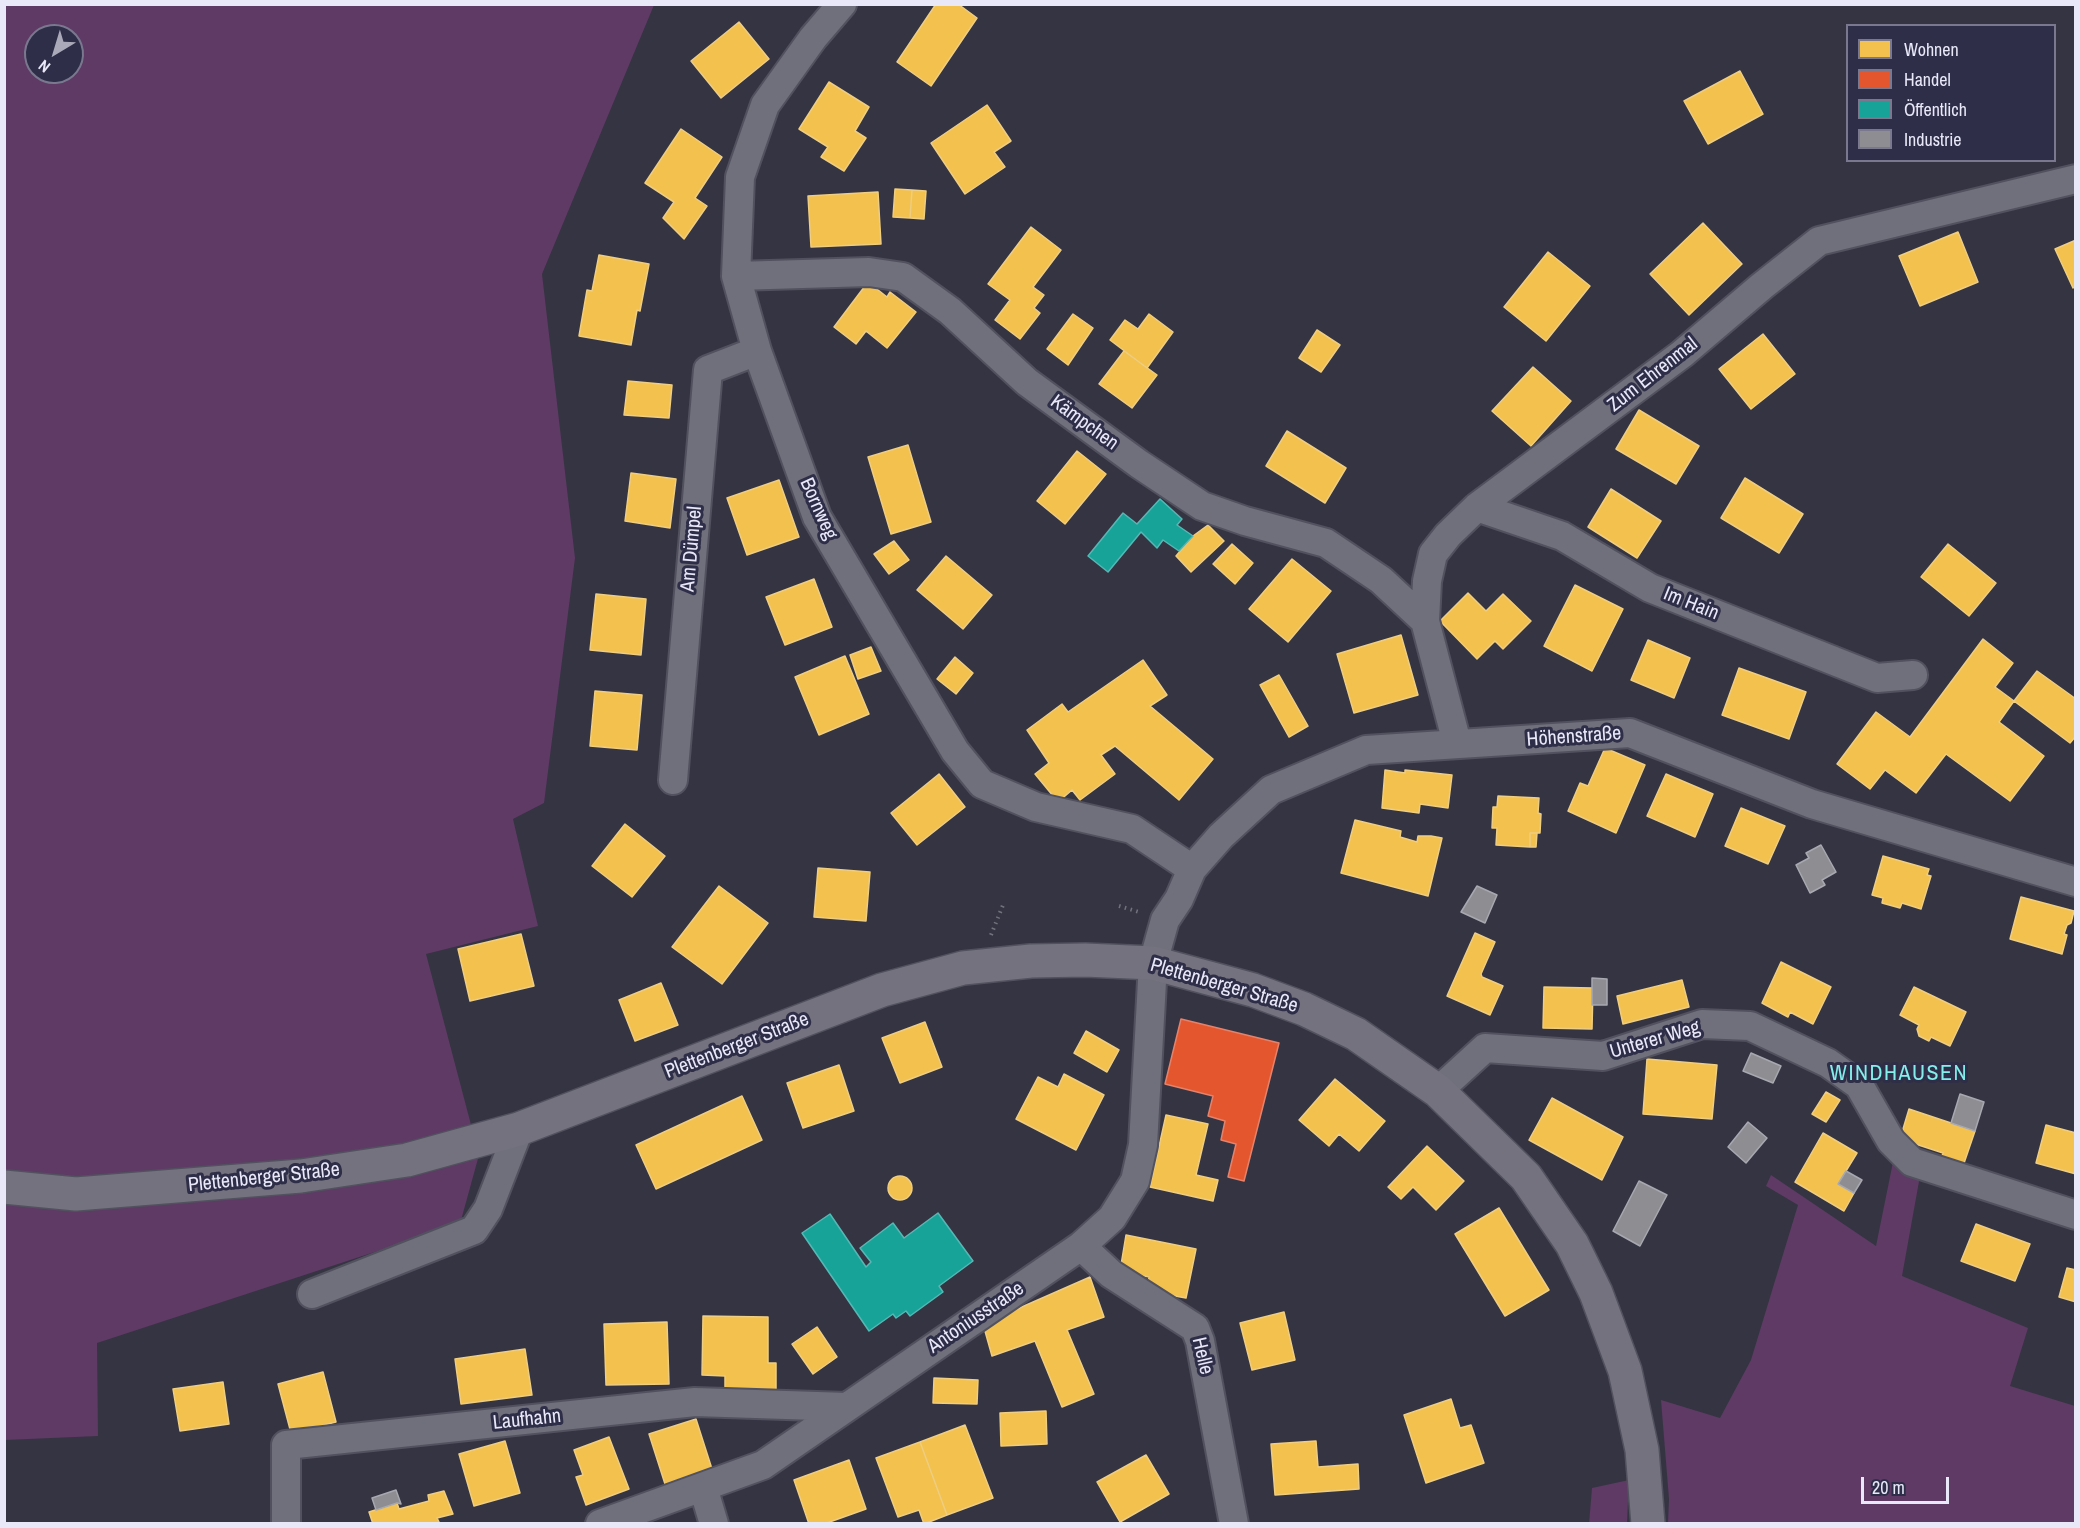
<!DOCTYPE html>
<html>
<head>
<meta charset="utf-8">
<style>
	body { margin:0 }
	#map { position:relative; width:2080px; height:1528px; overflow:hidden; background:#353442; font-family:"Archivo Narrow",sans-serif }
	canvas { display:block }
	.frame { position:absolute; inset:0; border:6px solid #e8e8f9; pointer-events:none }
	.legend { position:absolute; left:1846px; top:24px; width:210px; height:138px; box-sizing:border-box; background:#2f2e48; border:2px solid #79788f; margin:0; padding:8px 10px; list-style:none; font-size:18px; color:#e8e8f9 }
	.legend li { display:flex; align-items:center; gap:12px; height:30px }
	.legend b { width:30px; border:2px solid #79788f }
	.north { position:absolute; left:24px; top:24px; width:60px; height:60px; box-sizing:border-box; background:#2f2e48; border:2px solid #79788f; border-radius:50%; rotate:218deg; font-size:16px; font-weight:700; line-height:24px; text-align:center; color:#e8e8f9 }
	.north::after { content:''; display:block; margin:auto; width:21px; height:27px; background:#a9a9b9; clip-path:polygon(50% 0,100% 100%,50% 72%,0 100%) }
	.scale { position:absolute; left:1861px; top:1477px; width:88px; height:27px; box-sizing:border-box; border:3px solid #e8e8f9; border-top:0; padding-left:8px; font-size:18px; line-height:21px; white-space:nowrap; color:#e8e8f9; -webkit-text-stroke:4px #2f2e48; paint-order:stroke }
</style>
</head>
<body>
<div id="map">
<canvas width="2080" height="1528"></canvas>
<div class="frame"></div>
<ul class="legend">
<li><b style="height:16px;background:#f2c14e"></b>Wohnen</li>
<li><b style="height:16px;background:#e4572e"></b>Handel</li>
<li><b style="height:16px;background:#17a398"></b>Öffentlich</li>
<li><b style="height:16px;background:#8d8d92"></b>Industrie</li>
</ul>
<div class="north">N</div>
<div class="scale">20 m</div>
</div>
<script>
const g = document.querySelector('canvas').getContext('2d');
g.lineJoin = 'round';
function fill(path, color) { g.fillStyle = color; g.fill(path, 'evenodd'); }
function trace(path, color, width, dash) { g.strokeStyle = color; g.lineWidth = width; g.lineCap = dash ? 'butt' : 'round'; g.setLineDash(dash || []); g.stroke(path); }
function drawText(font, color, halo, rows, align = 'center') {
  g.font = font + ' "Archivo Narrow",sans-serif'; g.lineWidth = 6; g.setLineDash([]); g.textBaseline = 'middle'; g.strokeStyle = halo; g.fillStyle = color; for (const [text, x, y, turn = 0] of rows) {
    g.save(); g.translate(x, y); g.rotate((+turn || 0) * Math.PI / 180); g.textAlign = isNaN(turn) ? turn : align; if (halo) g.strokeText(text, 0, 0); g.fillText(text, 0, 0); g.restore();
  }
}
fill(new Path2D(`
	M 4,5 L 654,5 L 542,274 L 575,558 L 544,803 L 513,819 L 538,926 L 426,954 L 479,1155 L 460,1224 L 97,1343 L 98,1436 L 5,1440 ZM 36,36 L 72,36 L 72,72 L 36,72 Z
	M 1894,1157 L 1920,1176 L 1902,1276 L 2028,1328 L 2010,1386 L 2075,1406 L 2075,1523 L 1668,1523 L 1669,1499 L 1661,1400 L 1720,1418 L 1751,1360 L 1798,1205 L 1766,1186 L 1771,1175 L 1876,1246 Z
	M 1629,1480 L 1627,1523 L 1589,1524 L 1592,1488 Z`), '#5e3a65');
const homes = new Path2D(`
	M 936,4 L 958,4 L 977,18 L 931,86 L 897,62 Z
	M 739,22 L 769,59 L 721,98 L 691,61 Z
	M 1740,71 L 1763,114 L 1708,144 L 1684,101 Z
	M 829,82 L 869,107 L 855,131 L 866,138 L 844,171 L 821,157 L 828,147 L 799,129 Z
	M 987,105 L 1011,141 L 994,152 L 1005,167 L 965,194 L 931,143 Z
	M 681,129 L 722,157 L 695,198 L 707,206 L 684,239 L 663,218 L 674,202 L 645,183 Z
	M 895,189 L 912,190 L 910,218 L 893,217 Z
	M 912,190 L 926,191 L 924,219 L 910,218 Z
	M 878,192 L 881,244 L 811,247 L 808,196 Z
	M 1703,223 L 1742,264 L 1689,315 L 1650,274 Z
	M 1031,227 L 1061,250 L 1033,287 L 1044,295 L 1034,308 L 1040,313 L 1020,339 L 995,320 L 1010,300 L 988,284 Z
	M 1958,232 L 1978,282 L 1920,306 L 1899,256 Z
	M 2076,240 L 2076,286 L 2073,288 L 2055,249 Z
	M 1548,252 L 1590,286 L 1546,341 L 1504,307 Z
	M 599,255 L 649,264 L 640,311 L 637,310 L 631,345 L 579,336 L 587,290 L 592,291 Z
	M 868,282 L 887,297 L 890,292 L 916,312 L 887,348 L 866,331 L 856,344 L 834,327 Z
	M 1073,314 L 1093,328 L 1068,365 L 1047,349 Z
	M 1149,314 L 1173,332 L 1147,368 L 1110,340 L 1125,320 L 1138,329 Z
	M 1317,330 L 1340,345 L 1321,372 L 1299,358 Z
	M 1763,334 L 1795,374 L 1751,409 L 1719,369 Z
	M 1124,351 L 1157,375 L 1132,408 L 1099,384 Z
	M 1533,367 L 1571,401 L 1531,446 L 1492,411 Z
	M 628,381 L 672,385 L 669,418 L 624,415 Z
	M 1639,410 L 1699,446 L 1676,484 L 1616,449 Z
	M 1287,431 L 1346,468 L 1325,503 L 1266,466 Z
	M 908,445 L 931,522 L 891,534 L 868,457 Z
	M 1077,451 L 1106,474 L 1065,524 L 1037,501 Z
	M 631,473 L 676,479 L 670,528 L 625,521 Z
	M 1745,478 L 1803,514 L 1779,553 L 1721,518 Z
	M 779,480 L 799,537 L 747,555 L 727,498 Z
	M 1611,489 L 1661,521 L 1637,558 L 1588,527 Z
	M 1208,525 L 1224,541 L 1191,572 L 1176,556 L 1193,536 Z
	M 894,541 L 909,560 L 889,574 L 874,554 Z
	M 1232,544 L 1253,563 L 1235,584 L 1213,564 Z
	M 1948,544 L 1996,583 L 1969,616 L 1921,577 Z
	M 946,556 L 992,595 L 963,629 L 917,590 Z
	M 1292,559 L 1331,591 L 1288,642 L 1249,609 Z
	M 814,579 L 832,627 L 785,645 L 766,597 Z
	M 1575,585 L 1623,609 L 1592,671 L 1544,646 Z
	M 1468,593 L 1486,611 L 1503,594 L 1531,621 L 1503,649 L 1495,641 L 1477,659 L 1440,621 Z
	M 596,594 L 646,599 L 641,655 L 590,650 Z
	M 1401,635 L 1418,695 L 1354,713 L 1337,654 Z
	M 1983,639 L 2013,663 L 1995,687 L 2014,701 L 1999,722 L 2044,756 L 2010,801 L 1946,754 L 1916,793 L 1885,770 L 1870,789 L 1837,764 L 1876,712 L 1910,737 Z
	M 1648,640 L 1690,658 L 1674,698 L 1631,680 Z
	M 871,647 L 881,671 L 858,679 L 850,655 Z
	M 845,656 L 869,714 L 819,735 L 795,677 Z
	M 955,657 L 973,673 L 956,694 L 937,679 Z
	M 1143,660 L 1167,695 L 1150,706 L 1213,759 L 1179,800 L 1115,746 L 1101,755 L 1115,774 L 1080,800 L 1072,790 L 1058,802 L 1035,774 L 1049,763 L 1027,730 L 1062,704 L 1068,712 Z
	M 1739,668 L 1806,692 L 1789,739 L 1722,715 Z
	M 2037,671 L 2076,699 L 2076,736 L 2070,743 L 2014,701 Z
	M 1279,675 L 1308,726 L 1289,737 L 1260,685 Z
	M 595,691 L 642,695 L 637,750 L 590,746 Z
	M 1605,748 L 1645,765 L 1616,833 L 1568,811 L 1580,783 L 1588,786 Z
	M 1385,770 L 1405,773 L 1405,770 L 1452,775 L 1448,808 L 1420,804 L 1419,813 L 1382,808 Z
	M 939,774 L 965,807 L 917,845 L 891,813 Z
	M 1666,774 L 1713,794 L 1695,837 L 1647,816 Z
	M 1498,796 L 1539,798 L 1538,813 L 1541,814 L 1540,833 L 1530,833 L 1530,847 L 1496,845 L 1497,828 L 1492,828 L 1493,807 L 1497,807 Z
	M 1741,808 L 1785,826 L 1768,864 L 1725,846 Z
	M 1355,820 L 1401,831 L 1400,837 L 1417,842 L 1418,836 L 1431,836 L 1442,838 L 1428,896 L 1341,873 Z
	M 625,824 L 665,856 L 632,897 L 592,866 Z
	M 1530,833 L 1537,833 L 1536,847 L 1530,847 Z
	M 1883,856 L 1929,869 L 1927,875 L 1931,876 L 1921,909 L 1902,903 L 1900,908 L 1882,903 L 1883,898 L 1872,895 Z
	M 818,868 L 870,872 L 866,921 L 814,917 Z
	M 719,886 L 768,923 L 722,984 L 672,947 Z
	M 2021,897 L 2074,911 L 2071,923 L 2067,925 L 2064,934 L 2067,935 L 2062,954 L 2010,939 Z
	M 1475,933 L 1495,942 L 1481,974 L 1482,977 L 1503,986 L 1490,1015 L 1447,996 Z
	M 521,934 L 534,986 L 470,1001 L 458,949 Z
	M 1781,962 L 1831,987 L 1813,1024 L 1790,1012 L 1788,1017 L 1762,1003 Z
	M 1682,980 L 1689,1007 L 1623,1024 L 1617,996 Z
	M 661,983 L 678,1025 L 635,1041 L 619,1000 Z
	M 1544,987 L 1593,988 L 1592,1029 L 1543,1028 Z
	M 1914,987 L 1966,1012 L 1950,1046 L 1931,1037 L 1929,1041 L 1919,1036 L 1917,1029 L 1919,1025 L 1900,1015 Z
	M 925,1022 L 942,1067 L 900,1083 L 882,1038 Z
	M 1086,1031 L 1119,1050 L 1107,1072 L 1074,1053 Z
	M 1647,1059 L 1717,1065 L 1712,1119 L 1643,1114 Z
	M 839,1065 L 854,1111 L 803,1128 L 787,1083 Z
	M 1064,1074 L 1104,1095 L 1076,1150 L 1016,1119 L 1038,1077 L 1058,1087 Z
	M 1335,1079 L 1385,1121 L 1359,1151 L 1339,1134 L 1329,1146 L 1299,1120 Z
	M 1826,1092 L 1840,1100 L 1826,1122 L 1812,1114 Z
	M 742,1096 L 762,1140 L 656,1189 L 636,1145 Z
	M 1552,1098 L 1623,1137 L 1602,1180 L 1529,1140 Z
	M 1909,1109 L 1975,1131 L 1961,1172 L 1939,1165 L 1943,1153 L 1900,1139 Z
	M 1166,1115 L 1208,1124 L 1196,1175 L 1218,1180 L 1213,1201 L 1150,1187 Z
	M 2046,1125 L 2076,1133 L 2076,1174 L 2036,1163 Z
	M 1823,1133 L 1857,1153 L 1838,1184 L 1854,1193 L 1844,1211 L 1795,1182 Z
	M 1427,1146 L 1464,1181 L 1436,1210 L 1413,1187 L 1401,1199 L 1388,1187 Z
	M888 1188a12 12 0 1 1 24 0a12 12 0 1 1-24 0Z
	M 1499,1208 L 1549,1290 L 1505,1316 L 1455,1234 Z
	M 1976,1224 L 2030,1244 L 2015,1281 L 1961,1261 Z
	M 1126,1235 L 1196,1249 L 1186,1298 L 1147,1291 L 1149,1277 L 1120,1271 Z
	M 2067,1268 L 2076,1270 L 2076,1302 L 2059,1297 Z
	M 1090,1277 L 1104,1317 L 1067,1330 L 1094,1394 L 1062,1407 L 1035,1341 L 992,1356 L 983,1324 Z
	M 1284,1312 L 1295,1360 L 1252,1370 L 1240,1323 Z
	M 703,1316 L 768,1317 L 768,1363 L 776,1363 L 776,1401 L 725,1401 L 725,1376 L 702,1375 Z
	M 667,1322 L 669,1384 L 606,1385 L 604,1324 Z
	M 817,1327 L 837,1357 L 813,1374 L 792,1344 Z
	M 525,1349 L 532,1395 L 461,1404 L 455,1359 Z
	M 323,1372 L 336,1422 L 291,1433 L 278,1384 Z
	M 934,1378 L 978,1380 L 977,1404 L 933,1403 Z
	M 223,1382 L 229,1424 L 180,1431 L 173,1389 Z
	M 1451,1399 L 1460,1428 L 1471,1425 L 1484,1463 L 1426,1483 L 1404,1415 Z
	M 1046,1411 L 1047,1444 L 1001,1446 L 1000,1413 Z
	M 696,1419 L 712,1469 L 665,1484 L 649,1434 Z
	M 965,1425 L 993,1498 L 947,1515 L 920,1442 Z
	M 609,1437 L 629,1489 L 586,1505 L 576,1477 L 583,1475 L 574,1450 Z
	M 505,1441 L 520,1493 L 474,1506 L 459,1454 Z
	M 1316,1441 L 1318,1467 L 1358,1464 L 1359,1489 L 1275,1495 L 1271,1444 Z
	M 920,1442 L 947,1515 L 924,1524 L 919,1510 L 898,1517 L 876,1458 Z
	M 1146,1455 L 1169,1494 L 1120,1522 L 1097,1482 Z
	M 849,1460 L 866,1509 L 824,1524 L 809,1524 L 794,1480 Z
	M 444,1491 L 453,1514 L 437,1518 L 440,1524 L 373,1524 L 369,1512 L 397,1503 L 399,1509 L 429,1501 L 428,1495 Z`);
fill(homes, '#f2c14e');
trace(homes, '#efcd81', 1.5);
const shops = new Path2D(`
	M 1181,1019 L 1279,1043 L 1244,1181 L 1228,1177 L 1236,1144 L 1221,1140 L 1225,1121 L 1208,1116 L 1213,1096 L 1165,1084 Z`);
fill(shops, '#e4572e');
trace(shops, '#e5826b', 1.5);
const public = new Path2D(`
	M 1160,499 L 1182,519 L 1177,525 L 1193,536 L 1179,551 L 1163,540 L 1157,548 L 1141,532 L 1108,572 L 1088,556 L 1123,513 L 1137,524 Z
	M 938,1213 L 973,1261 L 939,1286 L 943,1292 L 910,1316 L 906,1311 L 896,1318 L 893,1314 L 869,1331 L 802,1233 L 830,1214 L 866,1267 L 871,1262 L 860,1248 L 893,1223 L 904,1238 Z`);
fill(public, '#17a398');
trace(public, '#56b8b5', 1.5);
const industry = new Path2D(`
	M 1821,845 L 1836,872 L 1822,880 L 1825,885 L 1810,893 L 1796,865 L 1809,858 L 1806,853 Z
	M 1477,886 L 1497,895 L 1485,923 L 1461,912 Z
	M 1592,978 L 1607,979 L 1607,1005 L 1592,1005 Z
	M 1751,1053 L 1781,1066 L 1773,1083 L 1743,1071 Z
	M 1960,1094 L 1984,1102 L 1975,1131 L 1951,1123 Z
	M 1748,1122 L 1767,1138 L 1746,1163 L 1728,1147 Z
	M 1846,1171 L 1862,1180 L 1854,1193 L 1838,1184 Z
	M 1639,1181 L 1667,1195 L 1640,1246 L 1613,1231 Z
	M 396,1490 L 401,1504 L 397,1503 L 376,1510 L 372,1498 Z`);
fill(industry, '#8d8d92');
trace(industry, '#a8a8b1', 1.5);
const street = new Path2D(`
	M 842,4 L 813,38 L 765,105 L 740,177 L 736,276 L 757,351 L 817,517 L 955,751 L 982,784 L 1036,807 L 1132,829 L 1192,869
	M 736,276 L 869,272 L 903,277 L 950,311 L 1027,382 L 1139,464 L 1202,506 L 1245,521 L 1326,543 L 1381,580 L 1425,621
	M 1477,507 L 1562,536 L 1650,588 L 1877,678 L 1913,675
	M 1457,743 L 1425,621 L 1427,581 L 1433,554 L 1448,535 L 1477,507 L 1682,354 L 1762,286 L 1819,241 L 2076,179
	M 673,780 L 708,370 L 757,351
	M 1438,1091 L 1485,1048 L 1603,1056 L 1702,1024 L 1750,1026 L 1828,1063 L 1859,1085 L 1891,1141 L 1912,1162 L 2076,1215
	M 1081,1246 L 1111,1274 L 1195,1328 L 1200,1341 L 1234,1524
	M 312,1294 L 474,1230 L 488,1209 L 519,1129
	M 703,1487 L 714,1524
	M 286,1524 L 286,1445 L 695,1402 L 847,1407
	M 600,1524 L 763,1465 L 1081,1246 L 1112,1218 L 1135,1181 L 1143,1145 L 1153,963 L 1165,920 L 1179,899 L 1192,869 L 1221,836 L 1271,790 L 1366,750 L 1630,733 L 1812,804 L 2076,882`);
const secondary = new Path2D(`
	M 4,1187 L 76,1194 L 301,1176 L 407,1160 L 519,1129 L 882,990 L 963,968 L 1031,961 L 1085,960 L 1153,963 L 1253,990 L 1304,1009 L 1356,1034 L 1438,1091 L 1526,1177 L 1572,1244 L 1596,1293 L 1625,1371 L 1642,1450 L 1648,1524`);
trace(street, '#52515f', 32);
trace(secondary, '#52515f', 36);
trace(new Path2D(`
	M 1119,906 L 1139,912
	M 991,935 L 1003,905`), '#72727c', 4, [1.5, 4.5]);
trace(street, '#70707c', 28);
trace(secondary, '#73727e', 33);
drawText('20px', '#e8e8f9', '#2f2e48', [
	["Zum Ehrenmal",1653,375,-38],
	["Kämpchen",1084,423,36],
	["Bornweg",818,509,66],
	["Am Dümpel",692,549,-85],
	["Im Hain",1691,604,22],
	["Höhenstraße",1574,737,-4],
	["Plettenberger Straße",1224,986,16],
	["Unterer Weg",1655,1040,-16],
	["Plettenberger Straße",737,1046,-21],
	["Plettenberger Straße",264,1178,-6],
	["Antoniusstraße",976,1318,-34],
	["Helle",1202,1356,77],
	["Laufhahn",527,1420,-6]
]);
g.letterSpacing = '1.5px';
drawText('22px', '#83eeea', '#2f2e48', [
	["WINDHAUSEN",1899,1074]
]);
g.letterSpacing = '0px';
</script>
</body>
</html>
